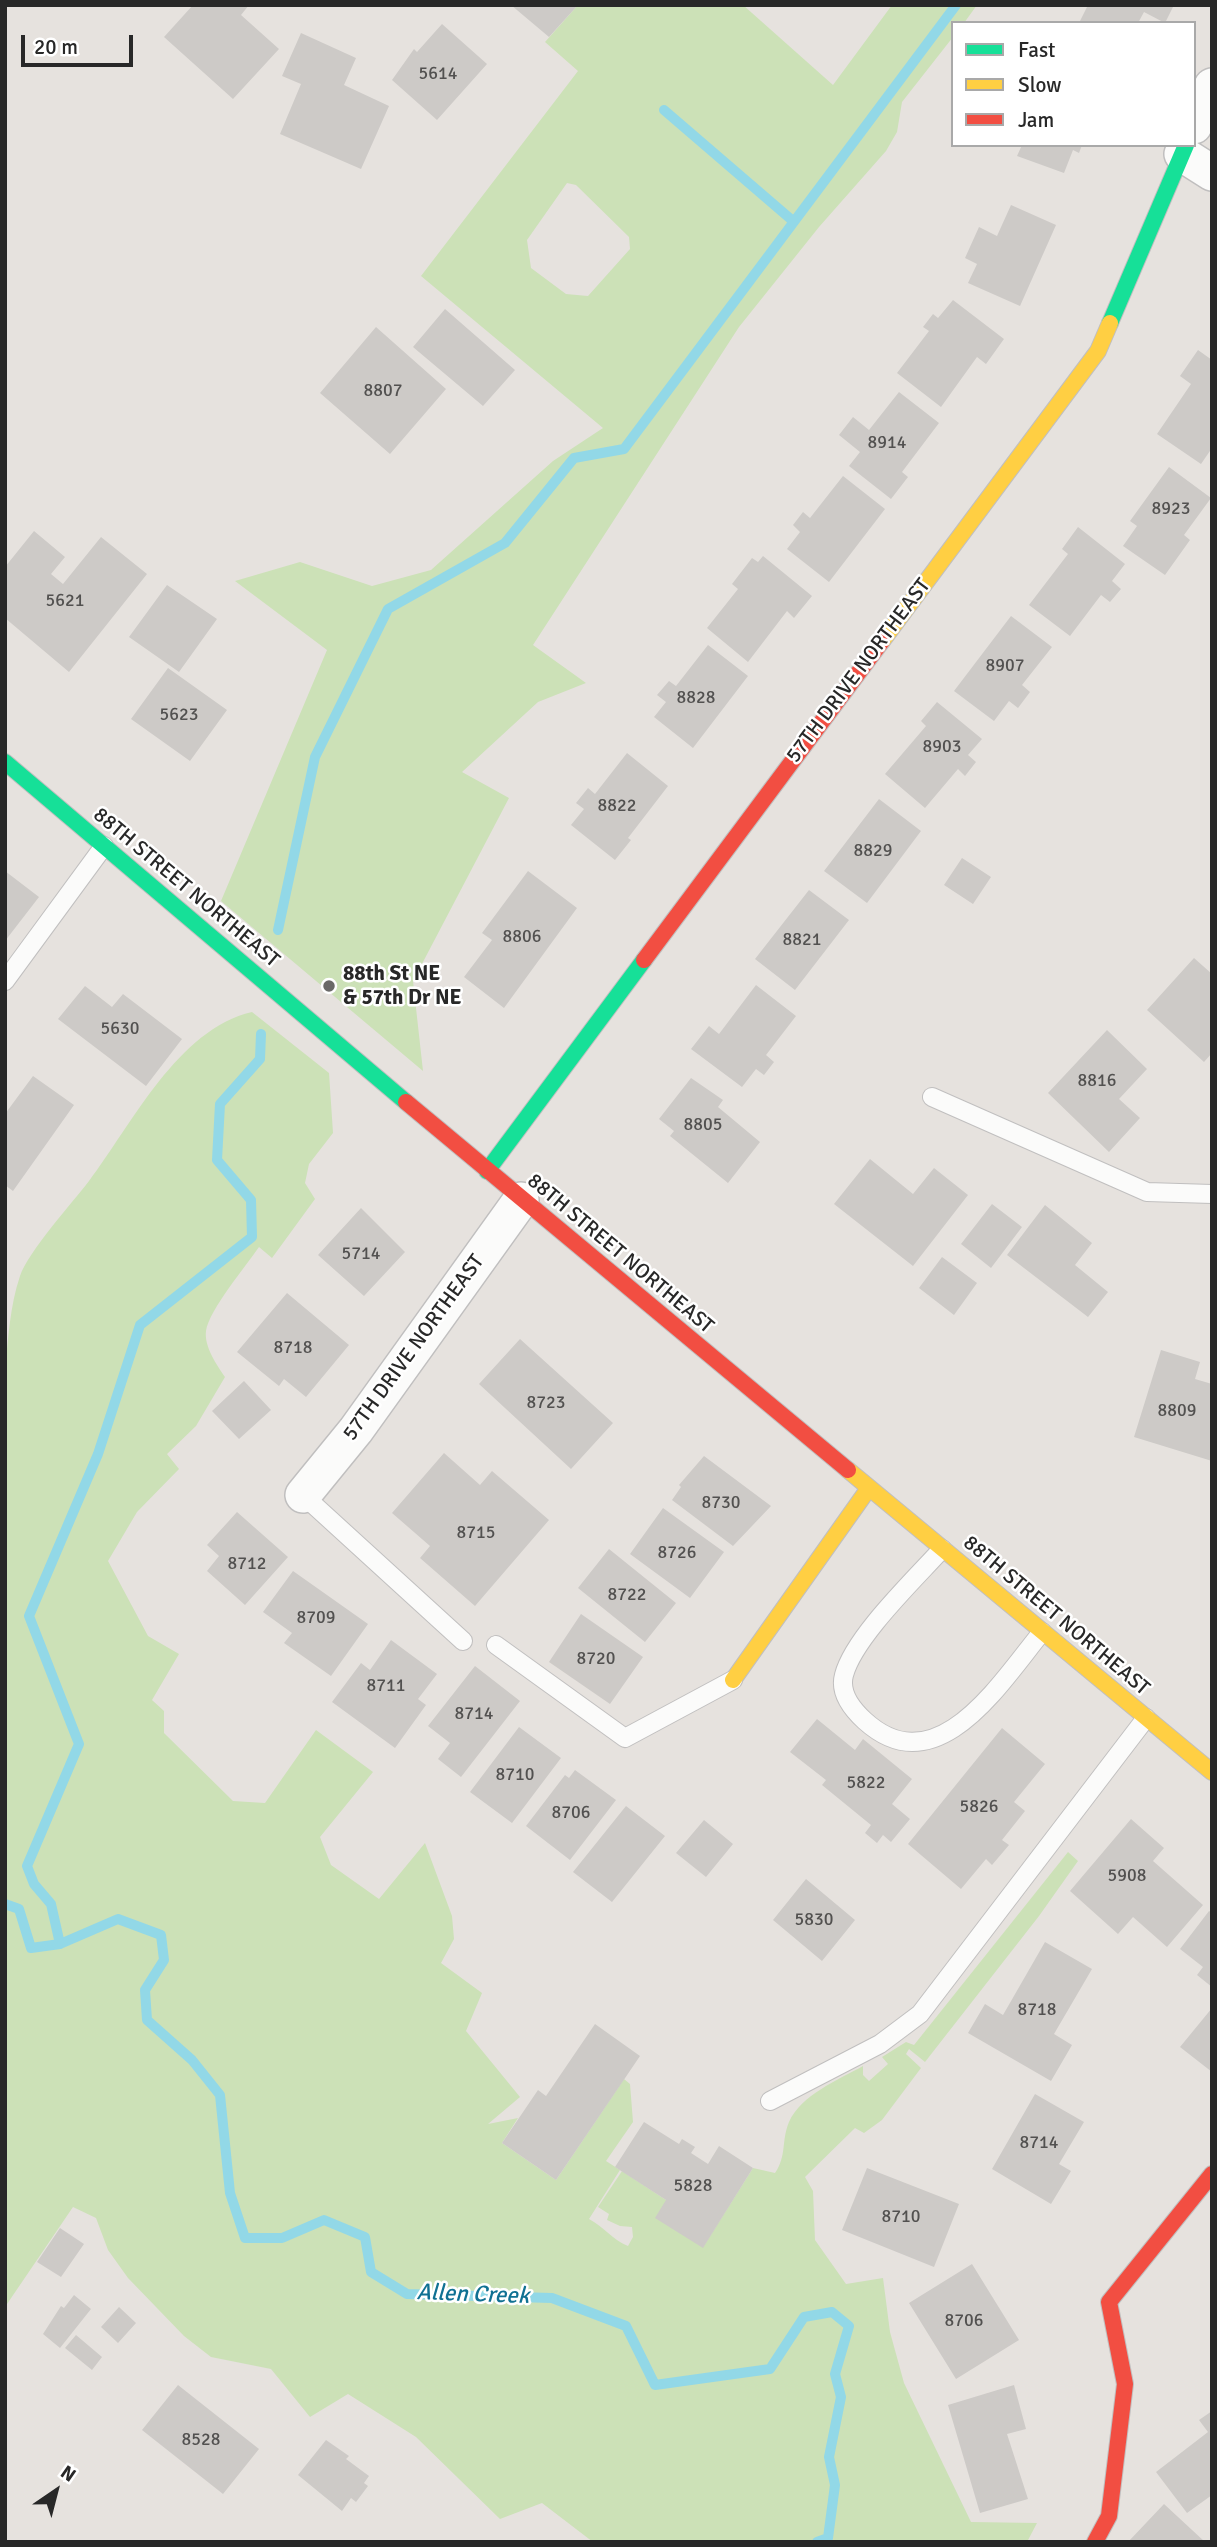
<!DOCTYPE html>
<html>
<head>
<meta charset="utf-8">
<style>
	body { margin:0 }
	#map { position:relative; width:1217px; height:2547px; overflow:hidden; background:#e6e2de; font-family:Signika,sans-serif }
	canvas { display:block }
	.frame { position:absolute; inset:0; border:7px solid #282828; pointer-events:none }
	.legend { position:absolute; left:951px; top:21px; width:245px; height:126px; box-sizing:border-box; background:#fff; border:2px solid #a9a9a9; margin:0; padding:9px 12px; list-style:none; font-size:21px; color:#282828 }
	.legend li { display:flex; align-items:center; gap:14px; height:35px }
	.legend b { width:35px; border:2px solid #a9a9a9 }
	.north { position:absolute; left:21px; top:2456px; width:70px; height:70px; -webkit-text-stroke:5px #fff; paint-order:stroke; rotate:35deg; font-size:19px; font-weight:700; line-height:28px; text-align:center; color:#282828 }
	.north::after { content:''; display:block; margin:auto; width:24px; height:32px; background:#282828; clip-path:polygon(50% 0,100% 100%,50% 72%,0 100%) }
	.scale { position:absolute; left:21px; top:35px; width:112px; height:32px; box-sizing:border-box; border:4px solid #282828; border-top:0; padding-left:9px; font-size:21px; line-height:24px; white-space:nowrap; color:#282828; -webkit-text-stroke:5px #fff; paint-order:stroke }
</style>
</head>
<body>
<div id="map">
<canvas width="1217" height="2547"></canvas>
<div class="frame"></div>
<ul class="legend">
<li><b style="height:9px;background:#16e098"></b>Fast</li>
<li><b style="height:9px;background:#ffcf43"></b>Slow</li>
<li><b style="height:9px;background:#f24e42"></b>Jam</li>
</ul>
<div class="north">N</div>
<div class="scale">20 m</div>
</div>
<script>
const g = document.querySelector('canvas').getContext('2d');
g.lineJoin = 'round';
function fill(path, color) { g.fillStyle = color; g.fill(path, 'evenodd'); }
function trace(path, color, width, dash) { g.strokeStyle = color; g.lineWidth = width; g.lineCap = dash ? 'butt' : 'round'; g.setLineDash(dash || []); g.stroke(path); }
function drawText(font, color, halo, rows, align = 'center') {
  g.font = font + ' Signika,sans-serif'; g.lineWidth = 5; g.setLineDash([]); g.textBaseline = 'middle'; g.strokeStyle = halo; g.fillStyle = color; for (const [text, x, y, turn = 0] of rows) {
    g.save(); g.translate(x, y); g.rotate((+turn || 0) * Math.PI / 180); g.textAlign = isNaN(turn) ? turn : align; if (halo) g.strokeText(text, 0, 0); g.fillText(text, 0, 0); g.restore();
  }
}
fill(new Path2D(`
	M 578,5 L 743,5 L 833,85 L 892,5 L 977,5 L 964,23 L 953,23 L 953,37 L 902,102 L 897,132 L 886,151 L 819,227 L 739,327 L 533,645 L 586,683 L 538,702 L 462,772 L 509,798 L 413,981 L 423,1071 L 221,901 L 327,650 L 235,581 L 300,562 L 372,586 L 431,570 L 553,461 L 603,428 L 421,276 L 578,71 L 545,42 ZM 567,183 L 576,185 L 629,237 L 630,249 L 588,296 L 566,294 L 531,268 L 527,240 Z
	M 252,1012 L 329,1073 L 333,1133 L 309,1164 L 305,1183 L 315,1199 L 272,1258 L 259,1247 C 246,1266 209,1310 206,1331 C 204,1347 217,1365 225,1377 L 196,1426 L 167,1454 L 179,1469 L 137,1512 L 108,1561 L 148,1636 L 179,1654 L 152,1700 L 164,1711 L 164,1733 L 233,1801 L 265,1803 L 316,1730 L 373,1772 L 320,1837 L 331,1865 L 379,1899 L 425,1843 L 452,1916 L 454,1939 L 441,1963 L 482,1993 L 466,2031 L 520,2097 L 488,2124 L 518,2118 L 502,2143 L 556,2180 L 624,2079 L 630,2084 L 633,2122 L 606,2161 L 620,2170 L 589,2219 C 604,2227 613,2240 628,2246 L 633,2237 L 632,2227 L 620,2226 L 607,2220 L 609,2214 L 598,2207 L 622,2171 L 666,2200 L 703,2247 L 753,2168 L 775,2173 C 787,2155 781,2141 789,2122 C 801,2095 838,2080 863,2066 L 863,2075 L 869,2081 L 888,2064 L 882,2057 L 906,2042 L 914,2045 L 1068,1852 L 1078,1861 L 1039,1916 L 925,2062 L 909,2049 L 906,2054 L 921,2068 L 882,2120 L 864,2133 L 855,2128 L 805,2177 L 813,2191 L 815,2240 L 846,2284 L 883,2278 L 890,2332 L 904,2383 L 971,2522 L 1037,2523 L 1027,2542 L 593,2542 L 542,2503 L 500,2519 L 416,2437 L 348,2394 L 310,2417 L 271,2369 L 211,2357 L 184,2336 L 128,2278 L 108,2250 L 96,2218 L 73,2207 L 5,2307 L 5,1371 C 8,1340 10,1305 20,1276 C 28,1252 72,1203 89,1181 C 132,1124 178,1029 252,1012 Z`), '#cce1b7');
trace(new Path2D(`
	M 664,110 L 793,221
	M 278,930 L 315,757 L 388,609 L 505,543 L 574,458 L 624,449 L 956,5
	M 5,1904 L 19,1909 L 31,1948 L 60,1944 L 118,1919 L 161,1935 L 164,1960 L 145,1990 L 147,2020 L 192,2060 L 220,2095 L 230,2193 L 245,2238 L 282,2238 L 324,2220 L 365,2237 L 371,2272 L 407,2294 L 552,2298 L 626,2326 L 655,2385 L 770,2369 L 804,2317 L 832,2312 L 849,2326 L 835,2374 L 841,2397 L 829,2457 L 835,2485 L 828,2538 L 817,2542
	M 60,1944 L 51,1904 L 34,1884 L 27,1866 L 79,1744 L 29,1616 L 98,1454 L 140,1325 L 252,1237 L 251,1200 L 217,1160 L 220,1104 L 260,1059 L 261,1034`), '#92d8e7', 10);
fill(new Path2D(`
	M 193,5 L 249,5 L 241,15 L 279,49 L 233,99 L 164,37 Z
	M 511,5 L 578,5 L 549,37 Z
	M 1088,5 L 1174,5 L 1165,23 L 1144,12 L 1138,23 L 1079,23 Z
	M 442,24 L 487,64 L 437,120 L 392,80 L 414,49 L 417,52 Z
	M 301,33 L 356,58 L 344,85 L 389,106 L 361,169 L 280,134 L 301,84 L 282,76 Z
	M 1022,145 L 1082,145 L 1079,153 L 1073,150 L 1064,173 L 1017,156 Z
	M 1011,205 L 1056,225 L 1020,306 L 968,283 L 977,264 L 965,258 L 979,227 L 997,236 Z
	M 953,300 L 1004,339 L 986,364 L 977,357 L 941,407 L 897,373 L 929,331 L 923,327 L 933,314 L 938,318 Z
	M 445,309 L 515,370 L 483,406 L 413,347 Z
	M 376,327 L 446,389 L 390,454 L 320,393 Z
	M 1198,350 L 1212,360 L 1212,448 L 1201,464 L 1157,434 L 1191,384 L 1180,376 Z
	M 899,392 L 939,423 L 902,472 L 908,477 L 891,499 L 849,466 L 860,452 L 839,435 L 853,417 L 869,430 Z
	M 1169,467 L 1211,498 L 1184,535 L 1190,540 L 1165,575 L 1123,546 L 1137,526 L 1130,521 Z
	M 843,476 L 885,509 L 829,582 L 787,549 L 800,532 L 793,525 L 803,512 L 810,518 Z
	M 1078,527 L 1125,564 L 1112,581 L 1121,589 L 1110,602 L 1101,595 L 1070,636 L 1029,605 L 1068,554 L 1062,549 Z
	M 34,531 L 65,557 L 51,574 L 63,584 L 101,537 L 147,574 L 69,672 L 5,618 L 5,567 Z
	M 763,556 L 812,596 L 794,618 L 787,611 L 748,662 L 707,628 L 738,589 L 732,584 L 752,558 L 758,562 Z
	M 167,585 L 217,619 L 179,672 L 129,637 Z
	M 1011,616 L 1052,647 L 1022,685 L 1030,692 L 1018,708 L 1009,701 L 994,721 L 954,691 Z
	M 708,645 L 748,676 L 693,748 L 654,717 L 666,702 L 657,695 L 669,681 L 676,686 Z
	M 168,668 L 227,710 L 190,761 L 131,719 Z
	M 937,702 L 982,739 L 968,755 L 976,762 L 965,776 L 958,769 L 925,808 L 885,774 L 926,726 L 921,721 Z
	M 627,753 L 668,786 L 628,838 L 631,840 L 615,860 L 571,825 L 584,809 L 576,803 L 588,788 L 595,794 Z
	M 879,799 L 921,831 L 867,903 L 824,871 Z
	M 962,858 L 991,877 L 973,904 L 944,885 Z
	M 5,871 L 39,897 L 5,941 Z
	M 528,871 L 577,908 L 504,1008 L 464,977 L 492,940 L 482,933 Z
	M 809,890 L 849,920 L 795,990 L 755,959 Z
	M 1194,958 L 1212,974 L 1212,1053 L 1204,1062 L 1147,1010 Z
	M 756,985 L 796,1016 L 766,1055 L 774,1062 L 764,1075 L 756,1069 L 742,1087 L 691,1049 L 709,1026 L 719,1034 Z
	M 85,986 L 112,1007 L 123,994 L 182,1039 L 146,1086 L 58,1019 Z
	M 1107,1030 L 1147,1069 L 1119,1099 L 1140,1118 L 1109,1152 L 1048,1093 Z
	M 33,1076 L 74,1105 L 13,1191 L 5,1185 L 5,1114 Z
	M 691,1078 L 723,1100 L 718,1107 L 760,1142 L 728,1183 L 670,1136 L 674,1131 L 659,1119 Z
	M 870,1159 L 913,1194 L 934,1168 L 968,1195 L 913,1266 L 834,1204 Z
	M 992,1204 L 1022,1227 L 991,1268 L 961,1244 Z
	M 1045,1205 L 1092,1243 L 1075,1265 L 1108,1292 L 1088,1317 L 1007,1255 Z
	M 361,1208 L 405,1252 L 364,1296 L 318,1255 Z
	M 942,1257 L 977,1283 L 954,1315 L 919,1288 Z
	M 287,1293 L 349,1345 L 306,1397 L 284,1379 L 279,1386 L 237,1352 Z
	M 520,1339 L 613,1423 L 571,1469 L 479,1384 Z
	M 1161,1350 L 1200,1362 L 1195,1379 L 1212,1384 L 1212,1461 L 1134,1437 Z
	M 244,1381 L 271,1410 L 239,1439 L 212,1411 Z
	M 444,1453 L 480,1485 L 492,1471 L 549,1520 L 475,1606 L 420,1558 L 430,1546 L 392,1513 Z
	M 704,1456 L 771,1506 L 733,1546 L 672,1500 L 681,1487 L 679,1485 Z
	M 663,1508 L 724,1552 L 690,1598 L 630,1554 Z
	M 237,1512 L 288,1557 L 245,1605 L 207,1571 L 219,1556 L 207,1545 Z
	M 609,1549 L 676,1603 L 645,1642 L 578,1588 Z
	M 293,1571 L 368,1624 L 331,1676 L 284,1643 L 292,1633 L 263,1612 Z
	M 581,1614 L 643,1657 L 610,1704 L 549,1662 Z
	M 391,1640 L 437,1674 L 418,1699 L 426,1705 L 395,1748 L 332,1702 L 361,1663 L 370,1670 Z
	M 475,1666 L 520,1701 L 461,1777 L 438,1759 L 450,1743 L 428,1726 Z
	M 817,1719 L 855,1750 L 863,1739 L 912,1779 L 892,1804 L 910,1819 L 891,1842 L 883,1835 L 877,1843 L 865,1833 L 871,1825 L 822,1785 L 826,1780 L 790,1752 Z
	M 519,1727 L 561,1758 L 512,1823 L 470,1792 Z
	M 1002,1728 L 1045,1764 L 1014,1802 L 1025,1811 L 1002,1840 L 1009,1845 L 992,1865 L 986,1859 L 961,1889 L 908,1844 Z
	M 575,1770 L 616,1800 L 570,1860 L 526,1826 L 565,1775 L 569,1778 Z
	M 626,1806 L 665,1836 L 612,1902 L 573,1872 Z
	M 1131,1819 L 1164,1848 L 1153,1861 L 1203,1905 L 1167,1947 L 1133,1917 L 1118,1934 L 1070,1891 Z
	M 704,1820 L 733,1844 L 706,1877 L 676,1853 Z
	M 806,1879 L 855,1920 L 822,1961 L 773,1920 Z
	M 1209,1911 L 1212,1913 L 1212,1987 L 1197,1975 L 1203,1967 L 1180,1949 Z
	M 1045,1942 L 1092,1969 L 1054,2034 L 1072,2045 L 1051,2081 L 968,2033 L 985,2004 L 1003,2015 Z
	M 1212,2008 L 1212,2072 L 1180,2047 Z
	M 595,2024 L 640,2056 L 556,2180 L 502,2143 L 538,2090 L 546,2096 Z
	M 1035,2094 L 1084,2122 L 1059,2164 L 1071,2171 L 1051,2204 L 992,2169 Z
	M 644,2122 L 679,2144 L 682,2139 L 695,2147 L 691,2153 L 708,2164 L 719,2146 L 753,2168 L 703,2248 L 655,2218 L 666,2200 L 615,2167 Z
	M 867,2168 L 959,2204 L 934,2267 L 842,2230 Z
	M 60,2228 L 84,2244 L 61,2277 L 37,2262 Z
	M 972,2264 L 1019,2340 L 956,2379 L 909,2303 Z
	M 74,2295 L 91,2309 L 60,2348 L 43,2334 L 61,2306 L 64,2308 Z
	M 119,2307 L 136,2323 L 118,2343 L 101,2327 Z
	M 76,2335 L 102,2357 L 92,2370 L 65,2348 Z
	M 178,2385 L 259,2449 L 223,2494 L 142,2430 Z
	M 1014,2385 L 1026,2429 L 1007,2434 L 1028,2499 L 980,2513 L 948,2405 Z
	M 1212,2411 L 1212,2495 L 1187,2513 L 1156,2472 L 1208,2432 L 1199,2420 Z
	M 326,2440 L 349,2456 L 346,2459 L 369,2476 L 364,2483 L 368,2486 L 356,2502 L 351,2498 L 342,2511 L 298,2475 Z
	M 1164,2504 L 1205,2542 L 1128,2542 Z`), '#cdcac7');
const lane = new Path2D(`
	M 5,981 L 104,846
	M 932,1097 L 1147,1192 L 1212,1194
	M 303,1495 L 463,1641
	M 942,1549 C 915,1579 854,1637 844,1675 C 839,1693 853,1710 865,1721 C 937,1786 1000,1683 1042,1632
	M 496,1645 L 625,1738 L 733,1680
	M 770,2101 L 880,2044 L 920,2014 L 1146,1718`);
const street = new Path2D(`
	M 1194,126 L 1212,86
	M 1182,154 L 1212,173
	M 303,1495 L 356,1430 L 521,1200`);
const fast = new Path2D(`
	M 1110,323 L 1186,145
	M 5,762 L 406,1102
	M 487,1171 L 644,960`);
const slow = new Path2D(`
	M 882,641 L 1098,351 L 1110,323
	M 848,1470 L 1212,1772
	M 733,1680 L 869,1488`);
const jam = new Path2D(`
	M 644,960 L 882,641
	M 406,1102 L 848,1470
	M 1095,2542 L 1109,2516 L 1125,2384 L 1109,2302 L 1212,2174`);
trace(lane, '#c0bfbf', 20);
trace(street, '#c0bfbf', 38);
trace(fast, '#c0bfbf', 18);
trace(slow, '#c0bfbf', 18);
trace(jam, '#c0bfbf', 18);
trace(lane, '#fbfbfa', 18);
trace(street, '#fbfbfa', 35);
trace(fast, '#16e098', 16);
trace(slow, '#ffcf43', 16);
trace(jam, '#f24e42', 16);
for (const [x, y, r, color] of [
	[329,986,7,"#6a6968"]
]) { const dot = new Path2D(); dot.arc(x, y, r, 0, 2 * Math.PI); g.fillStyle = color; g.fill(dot); trace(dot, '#fff', 2.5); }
drawText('18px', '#525150', null, [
	["5614",438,74],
	["8807",383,391],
	["8914",887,443],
	["8923",1171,509],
	["5621",65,601],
	["8907",1005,666],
	["8828",696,698],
	["5623",179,715],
	["8903",942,747],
	["8822",617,806],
	["8829",873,851],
	["8806",522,937],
	["8821",802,940],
	["5630",120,1029],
	["8816",1097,1081],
	["8805",703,1125],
	["5714",361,1254],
	["8718",293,1348],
	["8723",546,1403],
	["8809",1177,1411],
	["8730",721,1503],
	["8715",476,1533],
	["8726",677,1553],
	["8712",247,1564],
	["8722",627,1595],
	["8709",316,1618],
	["8720",596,1659],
	["8711",386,1686],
	["8714",474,1714],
	["8710",515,1775],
	["5822",866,1783],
	["5826",979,1807],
	["8706",571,1813],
	["5908",1127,1876],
	["5830",814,1920],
	["8718",1037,2010],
	["8714",1039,2143],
	["5828",693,2186],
	["8710",901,2217],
	["8706",964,2321],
	["8528",201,2440]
]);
drawText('21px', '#282828', '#fff', [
	["57TH DRIVE NORTHEAST",859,671,-53],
	["88TH STREET NORTHEAST",186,888,40],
	["88TH STREET NORTHEAST",620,1254,40],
	["57TH DRIVE NORTHEAST",414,1348,-54],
	["88TH STREET NORTHEAST",1056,1616,40]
]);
drawText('bold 21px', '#282828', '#fff', [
	["88th St NE",343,974],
	["& 57th Dr NE",343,998]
], 'left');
drawText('italic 23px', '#107193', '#fff', [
	["Allen Creek",473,2295,2]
]);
</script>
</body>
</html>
